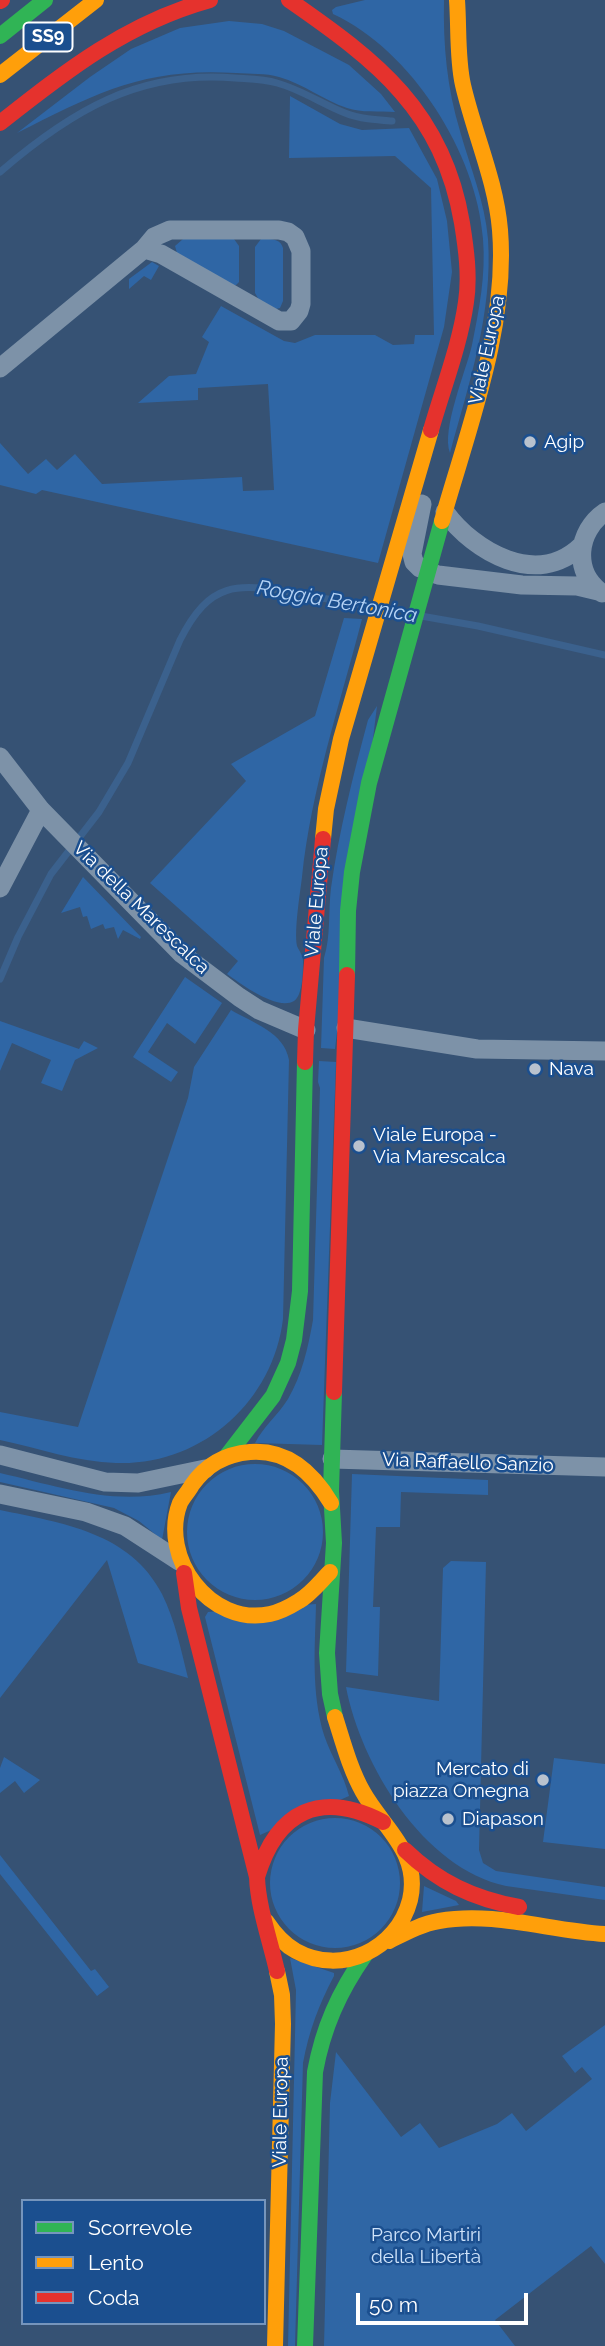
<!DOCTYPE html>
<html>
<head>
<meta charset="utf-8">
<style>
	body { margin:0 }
	#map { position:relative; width:605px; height:2346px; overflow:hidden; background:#365274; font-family:Raleway,sans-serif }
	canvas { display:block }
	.legend { position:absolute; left:21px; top:2199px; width:245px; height:126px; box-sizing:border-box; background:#1b4f8f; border:2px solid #7695bc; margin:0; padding:9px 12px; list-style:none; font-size:21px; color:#fff }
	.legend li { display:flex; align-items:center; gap:14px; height:35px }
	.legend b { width:35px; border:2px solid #7695bc }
	.scale { position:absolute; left:356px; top:2293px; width:172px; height:32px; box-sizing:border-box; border:4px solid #fff; border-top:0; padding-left:9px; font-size:21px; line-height:24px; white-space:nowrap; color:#fff; -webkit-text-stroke:5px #1b4f8f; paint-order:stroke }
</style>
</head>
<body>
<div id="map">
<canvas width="605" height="2346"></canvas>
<ul class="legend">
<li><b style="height:9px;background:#30b455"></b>Scorrevole</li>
<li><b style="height:9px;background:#ff9f0a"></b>Lento</li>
<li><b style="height:9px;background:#e5322d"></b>Coda</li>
</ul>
<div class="scale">50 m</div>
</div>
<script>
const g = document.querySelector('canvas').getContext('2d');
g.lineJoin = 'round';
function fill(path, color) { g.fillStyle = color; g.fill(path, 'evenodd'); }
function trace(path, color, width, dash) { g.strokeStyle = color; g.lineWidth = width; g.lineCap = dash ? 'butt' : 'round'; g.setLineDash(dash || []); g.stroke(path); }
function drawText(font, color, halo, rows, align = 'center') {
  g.font = font + ' Raleway,sans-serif'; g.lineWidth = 5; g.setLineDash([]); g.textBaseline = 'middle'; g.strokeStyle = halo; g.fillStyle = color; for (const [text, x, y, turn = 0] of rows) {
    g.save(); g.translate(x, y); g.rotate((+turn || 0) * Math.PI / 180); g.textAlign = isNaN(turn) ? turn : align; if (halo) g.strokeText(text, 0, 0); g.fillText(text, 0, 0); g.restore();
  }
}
fill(new Path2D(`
	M 365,0 L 444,0 C 443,45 447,88 460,131 C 470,167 485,202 488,239 C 493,313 469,383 450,453 C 441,430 466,371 472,345 C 479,310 486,275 483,239 C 477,153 411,50 333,14 L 332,10 L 336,7 Z
	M 229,21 L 262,24 L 284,31 L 349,65 L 381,94 L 395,112 C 380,111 361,113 347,108 C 323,100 304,84 279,77 C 266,73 250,74 236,73 C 145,67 96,93 17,133 L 90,77 L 131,49 L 180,28 Z
	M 290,96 L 340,124 L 362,130 L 409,128 L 437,179 L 447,221 L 452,272 L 444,327 L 378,563 L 42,490 L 36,494 L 0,485 L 0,443 L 28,474 L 46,459 L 57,470 L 75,454 L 102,484 L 242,477 L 243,491 L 274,490 L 268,384 L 198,388 L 198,400 L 138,403 L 169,376 L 196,374 L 209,342 L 202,337 L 221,306 L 284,341 L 295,343 L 315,335 L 375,335 L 393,345 L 414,344 L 415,335 L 434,335 L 431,188 L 395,156 L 289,158 Z
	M 183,239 L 234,239 L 239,246 L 239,282 L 236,285 L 232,285 L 177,253 L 175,246 Z
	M 261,239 C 271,239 280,238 283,248 L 283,301 L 280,308 L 276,309 L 259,300 L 255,293 L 255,247 Z
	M 152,262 L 159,266 L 151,280 L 144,276 L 129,289 L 129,279 Z
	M 344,618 L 362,619 C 340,704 311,790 302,877 C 300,894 294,930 297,946 C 299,951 303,955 303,961 C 303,971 303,995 294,1001 C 277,1011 241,984 227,974 L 238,961 L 150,883 L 246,781 L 231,764 L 315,716 Z
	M 377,706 L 335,1049 L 321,1048 L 324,958 C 331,935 328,912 331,888 C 339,831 353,776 368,720 Z
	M 83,877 L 141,937 L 140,939 L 123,930 L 118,939 L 114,927 L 105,929 L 103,924 L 91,929 L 87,916 L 83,917 L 80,907 L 61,913 Z
	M 185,977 L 222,1003 L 195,1044 L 167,1023 L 148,1052 L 178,1072 L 171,1082 L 133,1057 Z
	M 231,1010 C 253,1023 284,1032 289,1060 L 283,1319 C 273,1402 201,1466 116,1463 C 77,1462 38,1448 0,1440 L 0,1412 L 78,1427 L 188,1098 L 194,1067 Z
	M 0,1021 L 79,1049 L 84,1041 L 98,1048 L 75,1060 L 62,1091 L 41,1083 L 51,1060 L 12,1043 L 0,1071 Z
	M 319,1061 L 336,1062 L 322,1445 L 255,1443 C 263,1427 278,1415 288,1399 C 302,1375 308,1348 313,1320 L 320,1088 L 318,1082 Z
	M187 1532a68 68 0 1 1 136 0a68 68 0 1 1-136 0Z
	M 0,1473 C 57,1486 113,1506 171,1492 L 162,1540 L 139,1521 L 114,1508 L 0,1482 Z
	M 352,1474 L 488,1480 L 488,1495 L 401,1492 L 400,1527 L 376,1527 L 373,1607 L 380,1607 L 378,1676 L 346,1672 Z
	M 0,1510 C 62,1523 130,1532 162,1594 C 175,1620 181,1650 188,1678 L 138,1663 L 107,1560 L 0,1698 Z
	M 451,1561 L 486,1562 L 479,1850 L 483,1863 L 496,1871 L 605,1887 L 605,1900 L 506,1886 C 423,1868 361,1765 346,1687 L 439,1701 L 443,1568 Z
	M 316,1604 C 315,1648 311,1692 324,1735 C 331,1756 344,1775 349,1796 L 260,1835 L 205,1617 L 208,1612 Z
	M 4,1757 L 40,1780 L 24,1793 L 15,1781 L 0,1793 L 0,1768 Z
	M 554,1758 L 605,1764 L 605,1849 L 543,1842 Z
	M270 1883a65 65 0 1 1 130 0a65 65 0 1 1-130 0Z
	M 0,1855 L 91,1971 L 95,1969 L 109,1987 L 97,1996 L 0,1874 Z
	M 424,1886 L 456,1901 L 459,1905 L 422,1912 Z
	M 290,1958 L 334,1973 L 334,1976 C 319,2004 309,2031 303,2063 L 295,2346 L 288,2346 L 296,1990 Z
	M 605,2025 L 605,2264 L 591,2246 L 495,2320 L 515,2346 L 324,2346 L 330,2103 L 336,2052 L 401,2137 L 420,2123 L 439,2148 L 497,2124 L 512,2113 L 526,2131 L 592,2079 L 582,2067 L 575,2073 L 562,2056 Z`), '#2f66a5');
trace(new Path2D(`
	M 0,172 C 71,111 139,70 235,78 C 249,79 264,79 277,83 C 302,90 322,104 345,113 C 360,119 377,120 392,121
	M 421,616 L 478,626 L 605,655
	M 0,979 L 18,937 L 51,874 L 99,812 L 128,763 L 180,640 C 210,581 236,583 295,593 C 322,598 348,603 375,607`), '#3b618d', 7);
trace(new Path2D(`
	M 0,368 L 144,249 L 154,237 L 170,230 L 279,230 L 288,232 L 295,237 L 301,251 L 301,304 L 299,311 L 291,321 L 279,321 L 161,254 L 144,249
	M 422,504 L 412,554 L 414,562 L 420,568 L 438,575 L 522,585 L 577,586 L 598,591
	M 445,512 C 474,552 537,588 581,546
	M 602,593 C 572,572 577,531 605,512
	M 0,757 L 41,810 L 182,954 L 239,997 L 259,1010 L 306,1030
	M 0,888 L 41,810
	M 346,1028 L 477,1049 L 605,1051
	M 0,1455 L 105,1482 L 138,1483 L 205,1469
	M 332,1459 L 605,1467
	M 0,1494 L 86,1512 L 125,1526 L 179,1561`), '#7d92a8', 19);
trace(new Path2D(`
	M 0,36 L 45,0
	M 347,975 L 348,911 L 352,872 L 369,783 L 442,521
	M 334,1392 L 331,1491 L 334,1543 L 327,1653 L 330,1694 L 335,1717
	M 226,1457 L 273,1396 L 288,1363 L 294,1340 L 300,1291 L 305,1062
	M 305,2346 L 315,2072 C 323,2028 339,1992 365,1955`), '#30b455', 16);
trace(new Path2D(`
	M 0,75 L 96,0
	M 442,521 C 468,429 508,327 500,230 C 496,181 474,133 463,85 C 457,59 459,27 457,0
	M 323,839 L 326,809 L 341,739 L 431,430
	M 330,1572 C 320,1582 311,1594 299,1601 C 291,1606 279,1612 270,1614 C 210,1627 159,1557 180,1503 C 183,1497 189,1491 192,1485 C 206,1465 226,1454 250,1452 C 288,1449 313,1473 331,1503
	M 266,1921 C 274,1933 283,1944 296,1951 C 341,1976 397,1950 410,1900 C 421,1853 383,1828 363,1792 C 350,1769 343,1742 335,1717
	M 389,1941 C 405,1933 421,1924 439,1921 C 494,1911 550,1931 605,1934
	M 275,2346 L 283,2024 L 282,1995 L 277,1971`), '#ff9f0a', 16);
trace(new Path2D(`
	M 289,0 C 377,61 443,111 462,223 C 466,248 470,276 466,302 C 460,345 443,388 431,430
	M 0,1 L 2,0
	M 0,123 C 67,70 127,23 210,0
	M 305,1062 L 306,1030 L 323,839
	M 334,1392 L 347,975
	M 184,1573 L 189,1608 L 257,1877 C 258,1907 270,1940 277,1971
	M 405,1850 C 438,1882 474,1899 519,1907
	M 257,1877 C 277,1810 321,1790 383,1822`), '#e5322d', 16);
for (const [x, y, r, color] of [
	[530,442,7,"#b9c2ce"],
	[535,1069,7,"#b9c2ce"],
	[359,1146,7,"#b9c2ce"],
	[543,1780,7,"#b9c2ce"],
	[448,1819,7,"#b9c2ce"]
]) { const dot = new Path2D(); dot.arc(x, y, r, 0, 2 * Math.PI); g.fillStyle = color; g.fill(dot); trace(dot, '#1b4f8f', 2.5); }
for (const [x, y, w] of [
	[48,37,49]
]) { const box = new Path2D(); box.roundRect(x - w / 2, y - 14.5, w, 29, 5); g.fillStyle = '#1b4f8f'; g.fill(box); trace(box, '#fff', 2); }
drawText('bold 18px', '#fff', null, [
	["SS9",48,37]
]);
drawText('19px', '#fff', '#1b4f8f', [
	["Viale Europa",487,350,-78],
	["Viale Europa",317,902,-85],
	["Via della Marescalca",141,908,44],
	["Via Raffaello Sanzio",468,1463,2],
	["Viale Europa",281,2112,-89]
]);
drawText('19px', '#fff', '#1b4f8f', [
	["Agip",544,442],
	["Nava",549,1069],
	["Viale Europa -",373,1135],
	["Via Marescalca",373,1157],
	["Mercato di",529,1769,"right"],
	["piazza Omegna",529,1791,"right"],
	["Diapason",462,1819]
], 'left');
drawText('19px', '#cfe3fa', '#1b4f8f', [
	["Parco Martiri",426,2235],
	["della Libertà",426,2257]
]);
drawText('italic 21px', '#b5d3f5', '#1b4f8f', [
	["Roggia Bertonica",337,602,10]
]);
</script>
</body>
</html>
